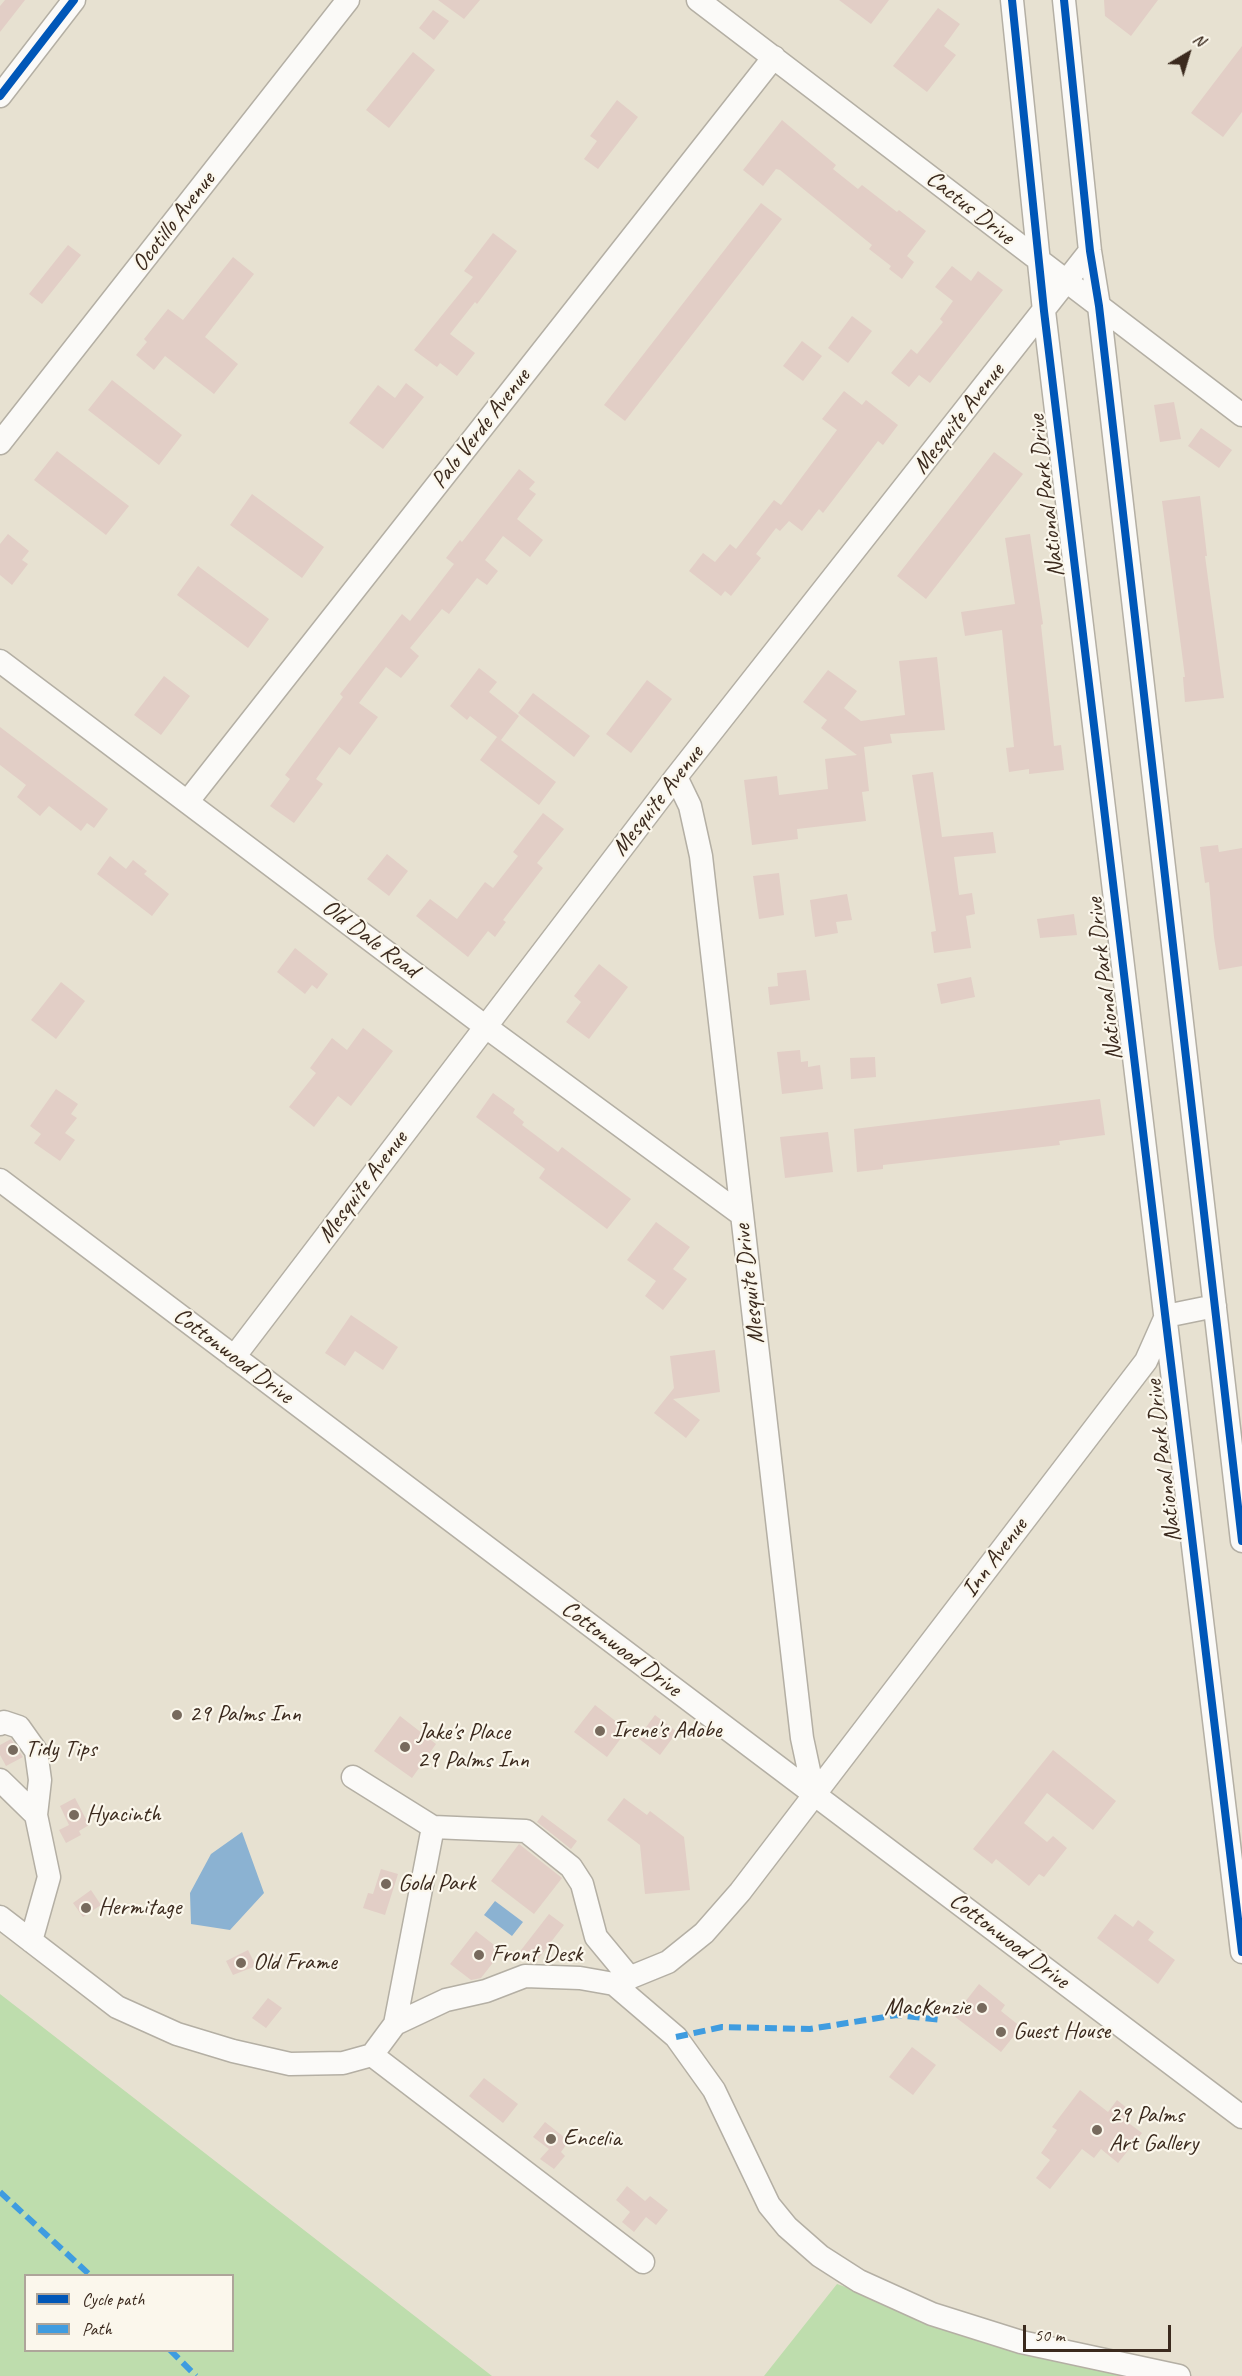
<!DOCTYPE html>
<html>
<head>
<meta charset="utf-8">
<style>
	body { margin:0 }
	#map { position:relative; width:1242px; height:2376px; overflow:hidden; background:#e7e1d1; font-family:Caveat,sans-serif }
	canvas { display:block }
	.legend { position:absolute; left:24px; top:2274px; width:210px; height:78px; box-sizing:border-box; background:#fbf7ec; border:2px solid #aea59a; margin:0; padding:8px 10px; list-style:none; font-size:18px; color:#3b2a1e }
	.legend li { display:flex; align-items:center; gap:12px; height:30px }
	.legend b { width:30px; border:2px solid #aea59a }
	.north { position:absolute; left:1158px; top:24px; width:60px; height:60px; -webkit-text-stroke:4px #fbf7ec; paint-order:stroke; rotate:38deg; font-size:16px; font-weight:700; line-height:24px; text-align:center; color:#3b2a1e }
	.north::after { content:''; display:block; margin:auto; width:21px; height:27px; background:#3b2a1e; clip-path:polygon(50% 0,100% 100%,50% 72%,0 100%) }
	.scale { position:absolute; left:1023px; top:2325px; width:148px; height:27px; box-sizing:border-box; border:3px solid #3b2a1e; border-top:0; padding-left:8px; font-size:18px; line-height:21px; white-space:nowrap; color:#3b2a1e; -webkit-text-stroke:4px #fbf7ec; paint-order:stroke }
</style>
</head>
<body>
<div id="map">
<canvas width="1242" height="2376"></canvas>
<ul class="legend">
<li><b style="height:8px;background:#0057b8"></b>Cycle path</li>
<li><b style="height:8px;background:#3f9ce0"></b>Path</li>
</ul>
<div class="north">N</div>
<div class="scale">50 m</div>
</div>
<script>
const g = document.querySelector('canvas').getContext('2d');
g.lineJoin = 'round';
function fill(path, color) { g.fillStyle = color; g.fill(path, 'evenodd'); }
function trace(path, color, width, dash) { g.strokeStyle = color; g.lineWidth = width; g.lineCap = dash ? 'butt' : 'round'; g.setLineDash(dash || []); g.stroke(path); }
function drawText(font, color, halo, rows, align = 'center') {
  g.font = font + ' Caveat,sans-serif'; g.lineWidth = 4.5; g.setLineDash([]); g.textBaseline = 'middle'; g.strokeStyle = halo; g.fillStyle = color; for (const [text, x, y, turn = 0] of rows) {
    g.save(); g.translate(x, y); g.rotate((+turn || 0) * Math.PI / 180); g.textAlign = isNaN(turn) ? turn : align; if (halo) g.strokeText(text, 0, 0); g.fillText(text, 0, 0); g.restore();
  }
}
fill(new Path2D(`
	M 0,1994 L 492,2376 L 0,2376 ZM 26,2276 L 232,2276 L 232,2350 L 26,2350 Z
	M 837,2284 L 1071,2364 L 1129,2376 L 764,2376 Z`), '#beddad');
fill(new Path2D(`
	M 242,1832 L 264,1893 L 230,1930 L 191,1924 L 190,1893 L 211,1854 Z
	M 495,1901 L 523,1922 L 512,1936 L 484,1915 Z`), '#8bb2d2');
fill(new Path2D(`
	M 5,0 L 25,0 L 0,32 L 0,6 Z
	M 438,0 L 480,0 L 464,19 Z
	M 839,0 L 889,0 L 871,24 Z
	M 1104,0 L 1158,0 L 1131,36 L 1105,16 Z
	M 938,8 L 960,24 L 944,46 L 956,55 L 927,92 L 893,66 Z
	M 433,10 L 449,21 L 434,40 L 419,28 Z
	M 1242,46 L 1242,112 L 1223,137 L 1191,113 Z
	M 413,52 L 435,70 L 389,128 L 366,110 Z
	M 617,100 L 638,117 L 598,169 L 584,159 L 597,141 L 590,136 Z
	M 782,120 L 836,165 L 833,169 L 858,189 L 862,185 L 897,212 L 899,210 L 926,231 L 907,256 L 914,262 L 902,279 L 889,269 L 891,266 L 869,249 L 872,245 L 780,170 L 776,169 L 763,186 L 743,170 Z
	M 761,203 L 782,219 L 625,421 L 604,405 Z
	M 493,233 L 517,251 L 477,304 L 475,302 L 450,334 L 475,353 L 457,376 L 440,363 L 437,367 L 414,350 L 473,277 L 464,271 Z
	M 68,245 L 81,255 L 42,304 L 29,294 Z
	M 233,257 L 254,274 L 205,337 L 238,364 L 214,394 L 165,356 L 154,370 L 136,355 L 147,342 L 144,339 L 168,309 L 183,320 Z
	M 952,266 L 971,281 L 978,271 L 1003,290 L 930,383 L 919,375 L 909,387 L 891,373 L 911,349 L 917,354 L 943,322 L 940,319 L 953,301 L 935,287 Z
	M 852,316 L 872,331 L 848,363 L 828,348 Z
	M 802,341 L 822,356 L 803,381 L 783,366 Z
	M 112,380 L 182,435 L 159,465 L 88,410 Z
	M 406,383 L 424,397 L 383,449 L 349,423 L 378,385 L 395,398 Z
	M 844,391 L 862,405 L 866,400 L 898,425 L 883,445 L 878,441 L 823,513 L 819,509 L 802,531 L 789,521 L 780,531 L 776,528 L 756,554 L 761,558 L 731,596 L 725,591 L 721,596 L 689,571 L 703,553 L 715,562 L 730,544 L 736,549 L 774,500 L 781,505 L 837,430 L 822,419 Z
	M 1174,402 L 1181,439 L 1160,442 L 1154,405 Z
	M 1201,428 L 1232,450 L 1219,468 L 1188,446 Z
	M 57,451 L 129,506 L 106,535 L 34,480 Z
	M 994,452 L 1023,474 L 926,599 L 897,576 Z
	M 519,469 L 535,482 L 529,489 L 536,494 L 517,519 L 543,540 L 530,557 L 503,536 L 485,560 L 498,571 L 487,585 L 477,578 L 449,614 L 442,609 L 410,648 L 419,656 L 401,678 L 386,667 L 359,703 L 378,717 L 350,755 L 339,747 L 316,779 L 323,784 L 294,823 L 270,806 L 290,779 L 285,775 L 343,697 L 340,694 L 402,614 L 410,621 L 454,564 L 446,558 L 460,540 L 462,542 Z
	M 252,494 L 324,547 L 302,578 L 230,525 Z
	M 1200,496 L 1207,556 L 1205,556 L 1224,698 L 1185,702 L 1183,677 L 1185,677 L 1162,501 Z
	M 8,534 L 29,551 L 22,560 L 28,564 L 12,585 L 0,575 L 0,544 Z
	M 1030,534 L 1043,624 L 1041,625 L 1054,746 L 1061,745 L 1064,770 L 1029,774 L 1029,769 L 1009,772 L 1006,748 L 1014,747 L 1002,630 L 965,636 L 961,612 L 1015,604 L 1005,538 Z
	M 198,566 L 269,619 L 248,648 L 177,595 Z
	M 937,657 L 945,730 L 890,734 L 892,743 L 864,747 L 869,791 L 862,792 L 866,821 L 797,829 L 798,839 L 752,845 L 744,780 L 777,776 L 779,795 L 828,789 L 825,759 L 857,755 L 821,728 L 827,720 L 803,702 L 828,670 L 857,691 L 844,708 L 861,721 L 905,715 L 899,661 Z
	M 479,668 L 497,682 L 489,692 L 519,716 L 501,740 L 470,716 L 467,720 L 450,706 Z
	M 164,676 L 190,696 L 161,735 L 134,715 Z
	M 647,680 L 672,699 L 631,753 L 606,734 Z
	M 533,693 L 590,736 L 574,757 L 518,713 Z
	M 0,727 L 108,809 L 94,828 L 87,823 L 81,831 L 49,806 L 40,816 L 17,797 L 26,785 L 0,765 Z
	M 497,737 L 556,782 L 539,805 L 480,760 Z
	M 933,772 L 942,837 L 993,832 L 996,853 L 954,857 L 959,895 L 972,893 L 975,914 L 966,916 L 971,948 L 934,953 L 931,932 L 936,931 L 912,775 Z
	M 543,813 L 564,829 L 537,863 L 543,868 L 503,920 L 506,922 L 495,937 L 488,931 L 468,957 L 416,916 L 430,899 L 457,919 L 485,882 L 493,888 L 518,856 L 513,852 Z
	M 1218,845 L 1219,852 L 1242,848 L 1242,966 L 1219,970 L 1214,937 L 1209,882 L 1205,883 L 1200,847 Z
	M 387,854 L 408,871 L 389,896 L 367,879 Z
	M 110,856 L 126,869 L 133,860 L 147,871 L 144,874 L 169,894 L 152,916 L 97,874 Z
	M 779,873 L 784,915 L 759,919 L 753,876 Z
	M 847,894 L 852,920 L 836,922 L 838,933 L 815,937 L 810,900 Z
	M 1074,914 L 1077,935 L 1040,938 L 1037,919 Z
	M 295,948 L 328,974 L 317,989 L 312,985 L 305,994 L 277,972 Z
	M 599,964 L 628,987 L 589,1039 L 566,1022 L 581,1002 L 574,996 Z
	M 806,970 L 810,1000 L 770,1005 L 768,987 L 778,986 L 777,973 Z
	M 971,977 L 975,997 L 941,1004 L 937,984 Z
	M 61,982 L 85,1001 L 56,1039 L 31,1020 Z
	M 363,1028 L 393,1051 L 351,1106 L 338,1096 L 314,1127 L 289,1107 L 316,1073 L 310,1068 L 332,1038 L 347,1050 Z
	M 800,1050 L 801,1062 L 808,1061 L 808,1067 L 820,1065 L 823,1089 L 782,1094 L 777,1052 Z
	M 875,1057 L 876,1077 L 851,1079 L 850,1058 Z
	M 56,1089 L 78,1104 L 71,1114 L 77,1118 L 65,1133 L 75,1140 L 60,1161 L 34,1143 L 41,1134 L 30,1126 Z
	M 493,1093 L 515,1109 L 513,1113 L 524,1122 L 522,1125 L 558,1152 L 562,1147 L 631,1199 L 607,1229 L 539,1178 L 545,1169 L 476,1117 Z
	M 1100,1099 L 1105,1135 L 1059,1141 L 1060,1145 L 883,1165 L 883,1169 L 857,1172 L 854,1129 Z
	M 828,1132 L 833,1172 L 785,1178 L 780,1137 Z
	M 656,1222 L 690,1247 L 673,1269 L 687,1279 L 663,1310 L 645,1296 L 656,1281 L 627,1260 Z
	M 351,1315 L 398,1347 L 383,1370 L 355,1351 L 345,1366 L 325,1353 Z
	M 715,1350 L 720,1392 L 673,1399 L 700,1420 L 686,1438 L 654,1413 L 674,1388 L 670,1356 Z
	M 595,1705 L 627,1730 L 607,1757 L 574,1732 Z
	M 655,1715 L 677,1732 L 660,1755 L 638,1738 Z
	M 400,1716 L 436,1744 L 412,1778 L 374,1751 Z
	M 11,1739 L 23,1757 L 6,1766 L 0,1755 L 0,1745 Z
	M 1053,1750 L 1116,1801 L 1093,1830 L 1047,1793 L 1024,1823 L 1047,1842 L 1053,1836 L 1067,1848 L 1044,1877 L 1039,1874 L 1029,1886 L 996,1859 L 992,1864 L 973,1849 Z
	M 75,1798 L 89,1825 L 79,1831 L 81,1835 L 66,1843 L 59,1830 L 69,1825 L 60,1806 Z
	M 624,1798 L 647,1815 L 650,1811 L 684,1837 L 690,1890 L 645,1894 L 640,1845 L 607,1820 Z
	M 542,1815 L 577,1841 L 571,1849 L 537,1822 Z
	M 519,1844 L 562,1878 L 534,1914 L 491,1881 Z
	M 381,1869 L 398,1874 L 385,1915 L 363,1908 L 368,1893 L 373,1894 Z
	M 91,1890 L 101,1905 L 83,1917 L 73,1903 Z
	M 549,1914 L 564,1925 L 535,1963 L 529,1963 L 518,1954 Z
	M 1115,1914 L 1133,1927 L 1138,1920 L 1154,1932 L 1148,1940 L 1175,1960 L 1158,1984 L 1097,1938 Z
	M 476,1931 L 502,1951 L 481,1978 L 471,1980 L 450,1964 Z
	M 248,1950 L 256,1966 L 233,1975 L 226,1961 Z
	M 979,1984 L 1005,2005 L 1001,2011 L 1021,2027 L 1001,2052 L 954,2016 Z
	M 268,1998 L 282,2008 L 266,2028 L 252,2018 Z
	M 912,2047 L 936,2065 L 913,2095 L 889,2077 Z
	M 484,2078 L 518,2104 L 503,2123 L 469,2096 Z
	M 1080,2090 L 1108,2112 L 1117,2100 L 1133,2113 L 1126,2121 L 1142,2133 L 1118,2163 L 1101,2149 L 1094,2158 L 1082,2149 L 1050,2189 L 1036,2178 L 1050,2160 L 1041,2153 L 1057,2130 L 1052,2127 Z
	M 545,2122 L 569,2141 L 561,2152 L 565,2156 L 554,2169 L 540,2159 L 549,2149 L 533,2137 Z
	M 627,2186 L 645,2201 L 650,2196 L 668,2210 L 656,2225 L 646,2217 L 634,2232 L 622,2222 L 630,2212 L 616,2200 Z`), '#e2cec6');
const minor = new Path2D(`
	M 698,0 L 1242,415
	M 1012,0 L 1044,311 L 1242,1952
	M 1064,0 L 1090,251 L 1099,306 L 1242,1541
	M 0,96 L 74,0
	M 0,443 L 348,0
	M 0,661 L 486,1027 L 742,1215
	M 676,777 L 690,806 L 701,856 L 802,1738 L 814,1794
	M 188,801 L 774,57
	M 0,1180 L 1242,2117
	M 234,1357 L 676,777 L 1090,251
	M 0,1724 L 4,1722 L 19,1727 L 36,1751 L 40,1780 L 36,1815 L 49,1877 L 31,1941
	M 353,1777 L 433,1827
	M 0,1780 L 36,1815
	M 0,1917 L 117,2007 L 177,2034 L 233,2051 L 290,2064 L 343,2063 L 372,2055 L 395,2024 L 446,2000 L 486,1991 L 525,1976 L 580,1978 L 614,1984 L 676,2037 L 714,2090 L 769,2205 L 787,2227 L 820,2256 L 859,2281 L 932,2314 L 1021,2342 L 1179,2376
	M 614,1984 L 668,1962 L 704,1933 L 740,1892 L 1146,1361 L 1166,1316 L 1215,1306
	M 395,2024 L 433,1827 L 526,1831 L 571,1867 L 582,1884 L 596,1937 L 630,1978
	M 372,2055 L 643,2262`);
trace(minor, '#b4afa4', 25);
trace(minor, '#fbfaf8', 22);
trace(new Path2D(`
	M 676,2037 L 722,2027 L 810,2029 L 897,2015 L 942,2020
	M 0,2192 L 91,2276
	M 170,2350 L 196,2376`), '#3f9ce0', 6, [12, 6]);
trace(new Path2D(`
	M 1012,0 L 1044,311 L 1242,1952
	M 1064,0 L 1090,251 L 1099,306 L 1242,1541
	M 0,96 L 74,0`), '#0057b8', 8);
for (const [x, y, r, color] of [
	[177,1715,6,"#776a5d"],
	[600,1731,6,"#776a5d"],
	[405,1747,6,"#776a5d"],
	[13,1750,6,"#776a5d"],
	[74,1815,6,"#776a5d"],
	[386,1884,6,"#776a5d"],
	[86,1908,6,"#776a5d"],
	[479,1955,6,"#776a5d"],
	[241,1963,6,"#776a5d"],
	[982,2008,6,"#776a5d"],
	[1001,2032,6,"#776a5d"],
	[1097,2130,6,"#776a5d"],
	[551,2139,6,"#776a5d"]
]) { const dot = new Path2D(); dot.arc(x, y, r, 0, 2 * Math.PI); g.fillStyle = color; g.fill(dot); trace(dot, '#fbf7ec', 2); }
drawText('24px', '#3b2a1e', '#fbf7ec', [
	["Cactus Drive",970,208,38],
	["Ocotillo Avenue",174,222,-52],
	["Mesquite Avenue",959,419,-52],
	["Palo Verde Avenue",481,429,-52],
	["National Park Drive",1047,496,-97],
	["Mesquite Avenue",658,801,-52],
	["Old Dale Road",370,939,37],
	["National Park Drive",1105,979,-97],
	["Mesquite Avenue",363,1187,-53],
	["Mesquite Drive",750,1284,-97],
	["Cottonwood Drive",233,1356,37],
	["National Park Drive",1164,1461,-97],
	["Inn Avenue",995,1558,-53],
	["Cottonwood Drive",621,1649,37],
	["Cottonwood Drive",1009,1941,37]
]);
drawText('24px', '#3b2a1e', '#fbf7ec', [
	["29 Palms Inn",189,1715],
	["Irene's Adobe",612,1731],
	["Jake's Place",417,1733],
	["29 Palms Inn",417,1761],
	["Tidy Tips",25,1750],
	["Hyacinth",86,1815],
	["Gold Park",398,1884],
	["Hermitage",98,1908],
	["Front Desk",491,1955],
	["Old Frame",253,1963],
	["MacKenzie",970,2008,"right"],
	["Guest House",1013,2032],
	["29 Palms",1109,2116],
	["Art Gallery",1109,2144],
	["Encelia",563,2139]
], 'left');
</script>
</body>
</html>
